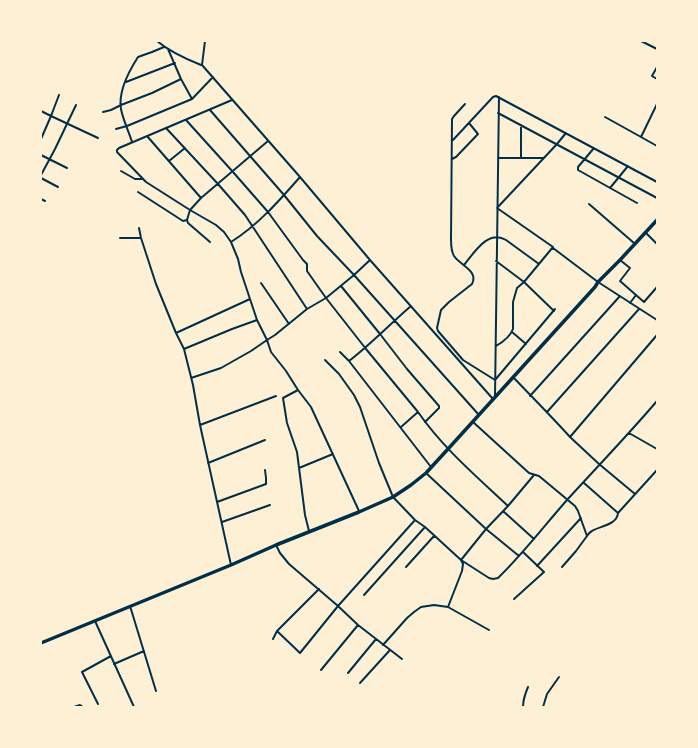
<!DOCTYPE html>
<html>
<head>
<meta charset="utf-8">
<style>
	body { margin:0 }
	#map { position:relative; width:698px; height:748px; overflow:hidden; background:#fdf0d5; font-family:"DejaVu Sans",sans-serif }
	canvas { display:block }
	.frame { position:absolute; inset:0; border:42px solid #fdf0d5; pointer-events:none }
</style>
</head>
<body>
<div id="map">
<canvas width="698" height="748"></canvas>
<div class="frame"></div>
</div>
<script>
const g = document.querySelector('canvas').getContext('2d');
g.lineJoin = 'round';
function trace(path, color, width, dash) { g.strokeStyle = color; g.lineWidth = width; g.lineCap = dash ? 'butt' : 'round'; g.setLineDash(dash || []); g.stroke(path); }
trace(new Path2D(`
	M 157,41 C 170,52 186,59 201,65
	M 205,41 L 202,65 L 300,177 L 370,260 L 493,399
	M 641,41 L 657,49
	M 168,49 L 181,79 L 192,99
	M 657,67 L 652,76 L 657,79
	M 126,82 L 175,63
	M 59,95 L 51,116 L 98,138
	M 232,100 L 119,148 L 117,150 L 117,152 L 146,182 L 190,210 L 201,198 L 268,141
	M 465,104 L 454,116 L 452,119 L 451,239 C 451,245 451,251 454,256 C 460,265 479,271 472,284 L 449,302 L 441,310 L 437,328 L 438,331 L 463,360 L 495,380 L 555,309
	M 210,110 L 284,195 L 317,236 L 354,275 L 479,415
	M 41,111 L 51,116 L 41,139
	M 103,112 L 111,110 L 121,105 L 152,93 L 181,79
	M 498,113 L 657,198
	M 605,117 L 641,137 L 657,104
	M 186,120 L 233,172 L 268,212 L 303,260 L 307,264 L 307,271 L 326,298 L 366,349 L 418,412 C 443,448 476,476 508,506
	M 166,128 L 218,184 L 245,215 L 307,309
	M 116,129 L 127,126 L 192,99 L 213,77
	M 147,136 L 201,198
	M 641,137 L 657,146
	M 453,140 L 493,97 L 496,96 L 657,182
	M 132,142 C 129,132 123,120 121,109 C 118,92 129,71 138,57 L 152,52 L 164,47
	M 594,148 L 578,167 L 578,170 L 637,203
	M 41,155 L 67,168
	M 498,158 L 543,158
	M 521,158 L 521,125
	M 452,159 L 456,157 L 478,134 L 469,123
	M 169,161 L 185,148
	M 121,171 L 135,179 L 143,179
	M 41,175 L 55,149 L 76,105
	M 41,178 L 58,187
	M 610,188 L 628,166
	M 138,192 L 183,221 L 187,220
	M 41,199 L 45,201
	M 589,204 L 634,243
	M 139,228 L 141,238 L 156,284 L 176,333 L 184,349 L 193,385 L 200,425 L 231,565
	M 646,233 L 657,244
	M 120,238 L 141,238
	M 210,242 L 188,223 L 187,220 L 190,210 L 216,225 L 224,232 L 231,242 L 238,259 L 241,272 L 250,299
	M 231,242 C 258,225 279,201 300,177
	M 553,248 L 598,282 L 657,320
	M 620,260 L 630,268 L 620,281 L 644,302 L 657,287
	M 496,261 L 524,282 L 554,311
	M 464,265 C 474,253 488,229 506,240 L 539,264
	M 261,283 L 289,324
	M 341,286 L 380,334 L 407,369 L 439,406 L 439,408 L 425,422
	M 630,303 L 636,295
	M 512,332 L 526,344
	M 176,333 L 250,299 L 257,320 L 267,340 L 275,335 L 307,309 L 326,298 L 354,275 L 370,260
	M 496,346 C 503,342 510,337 513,329 L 513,302 L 517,288 L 524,282 L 553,247 L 497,208 L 557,144 L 566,133
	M 184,349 L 232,329 L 257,320
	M 340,352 L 349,361 L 431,467
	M 325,360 L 339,374 L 354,395 L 360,407 L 379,463 L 393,497 L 415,520 L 425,527 L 461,560 L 463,564 L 462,571 L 448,607
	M 349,361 C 371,344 390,324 411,306
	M 513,377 C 532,397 551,416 570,437
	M 191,378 L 221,368 L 251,351 L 267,340 L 271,352 L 286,371 L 298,390
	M 495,396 L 499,97
	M 530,396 L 620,296
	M 547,412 L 639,309
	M 473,422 L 529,473 L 539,476 L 575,506 L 578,511 L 587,536 L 576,551 L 562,567
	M 200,425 L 276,396
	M 401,427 L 418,412
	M 629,433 L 657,449
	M 208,463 L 265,440
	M 299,468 L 333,454
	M 426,473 L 486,529 L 519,556
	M 534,475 L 508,506 L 486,529 L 461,560 L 489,578 L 493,579 L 498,578 C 523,554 544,526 567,500 C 597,467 628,435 657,401
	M 584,483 L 618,513
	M 635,494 L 599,464 L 570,437 L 657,335
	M 217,502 L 266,484 L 266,478 L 265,470
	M 503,511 L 534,539
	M 222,522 L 270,505
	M 309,531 L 305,515 L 297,452 L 287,423 L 283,398 L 298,390 L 311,407 L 359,511
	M 587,536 C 588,534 590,532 592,531 C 600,526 617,525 618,513 L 657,470
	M 276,545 L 280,553 L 289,564 L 338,606 L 358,625 L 402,659
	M 537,566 L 581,518
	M 406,567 L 434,536
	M 364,595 L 425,527
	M 514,599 L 544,572 L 523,552
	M 130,606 L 156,691
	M 95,621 L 134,707
	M 277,631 L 300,653 L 338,606 L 415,520
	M 273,639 L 277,631 L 319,589
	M 383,645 L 407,618 L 414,612 L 421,607 L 434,605 L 448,607 L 489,630
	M 114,664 L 144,651
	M 321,670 L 358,625
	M 348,673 L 376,639
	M 360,683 L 390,650
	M 98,704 L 82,672 L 111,656
	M 74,707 L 80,705 L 83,707
	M 523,707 C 523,700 525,694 528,687
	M 543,707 L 547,694 L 559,677`), '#003049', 2);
trace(new Path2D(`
	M 41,643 L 231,565 L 276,545 L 359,512 L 393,497 L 411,485 L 426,473 L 448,449 L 595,287 L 598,282 L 620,260 L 657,220`), '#003049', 3.5);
</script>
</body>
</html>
